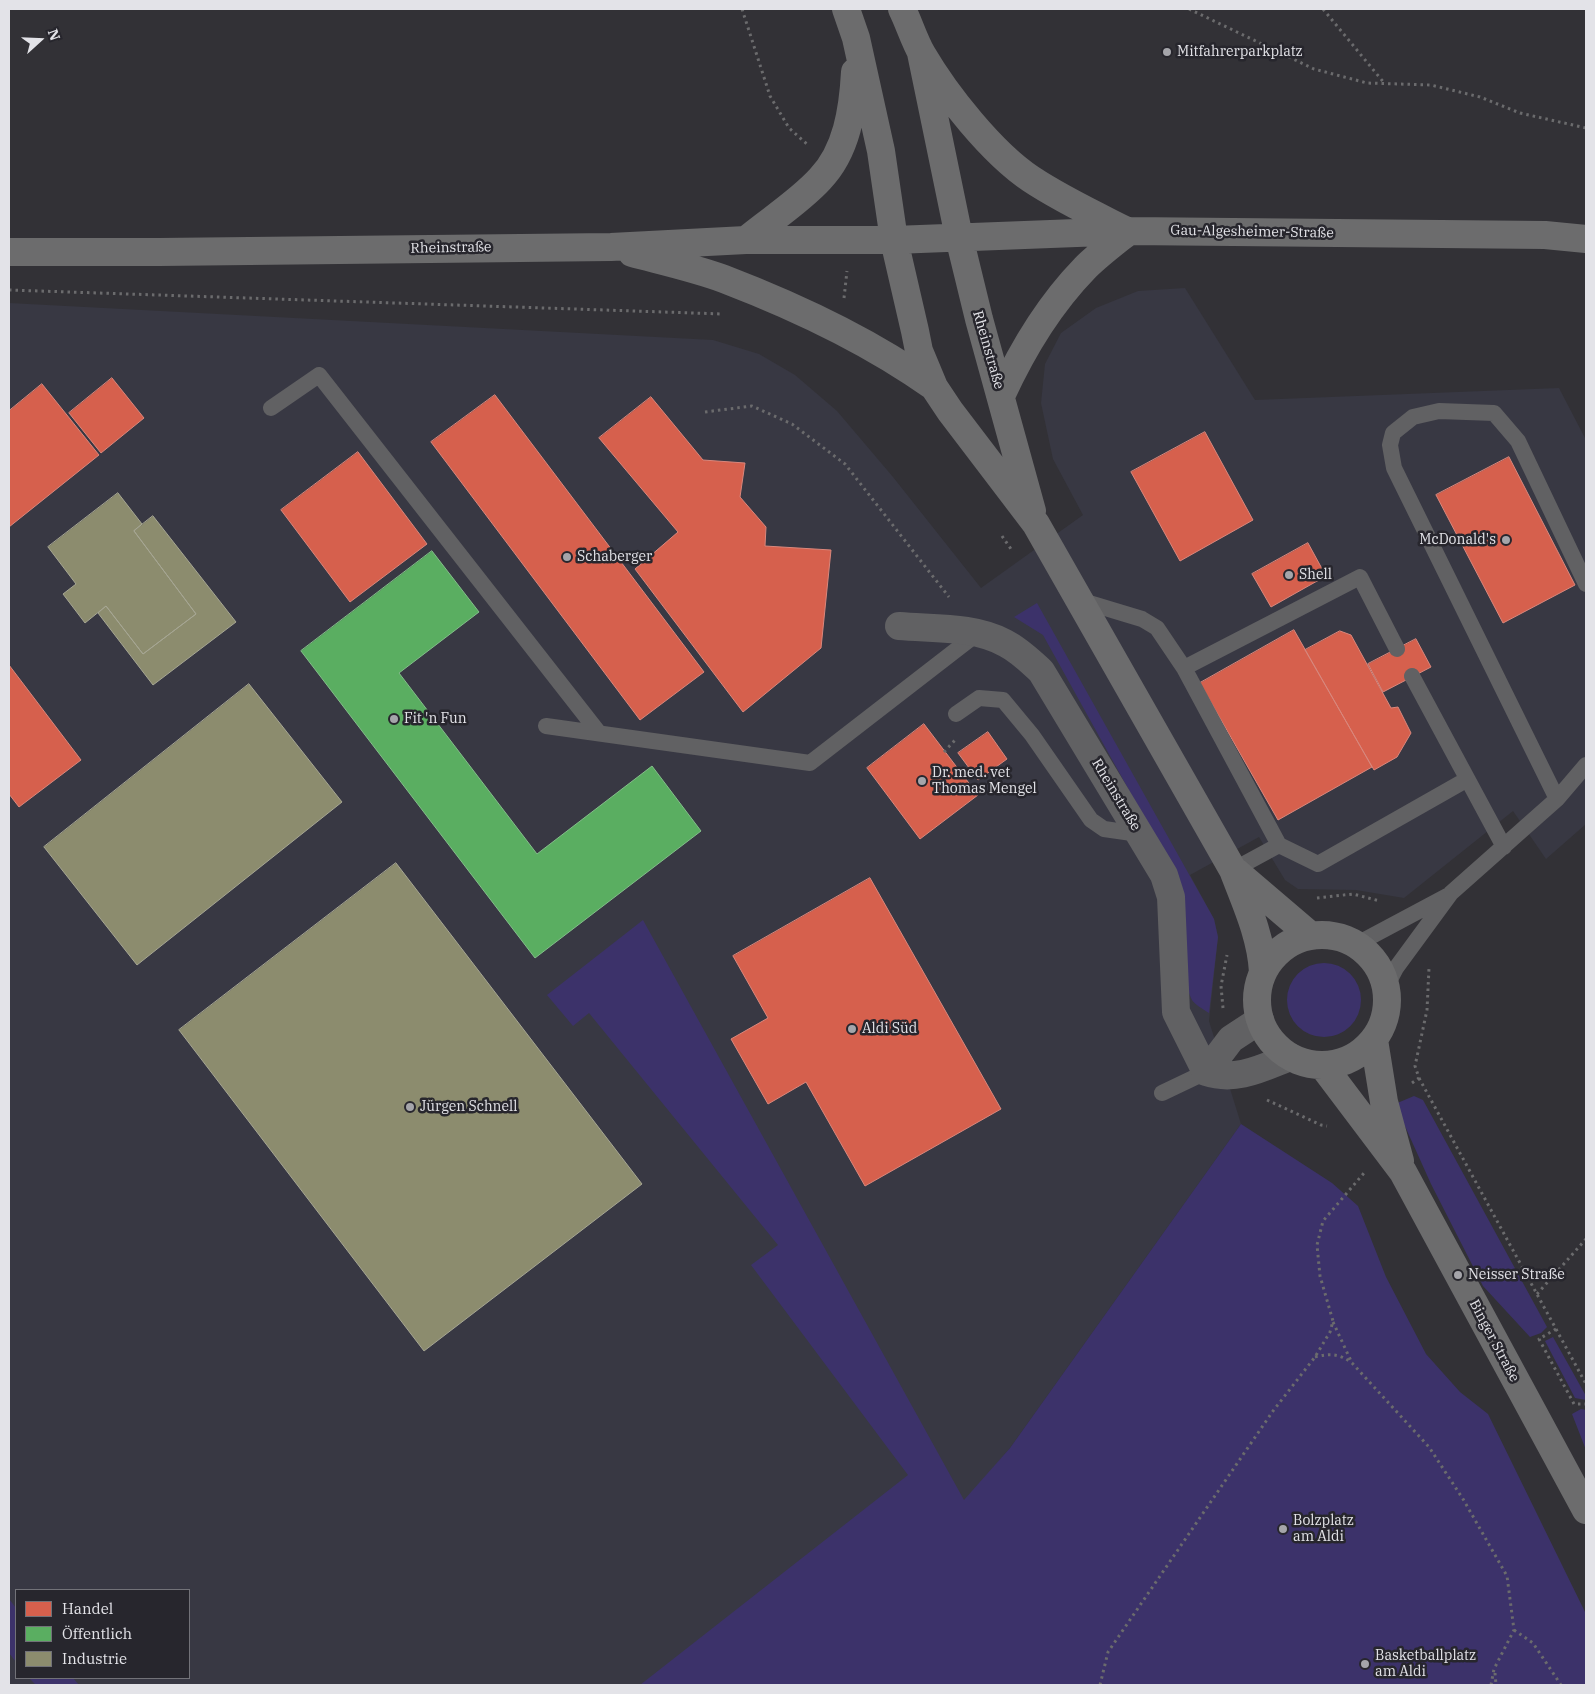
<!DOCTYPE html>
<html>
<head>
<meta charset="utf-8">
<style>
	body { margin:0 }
	#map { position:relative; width:1595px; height:1694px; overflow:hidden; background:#323136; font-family:"IBM Plex Serif",serif }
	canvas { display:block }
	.frame { position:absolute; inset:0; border:10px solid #e3e3e8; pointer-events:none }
	.legend { position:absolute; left:15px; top:1589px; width:175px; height:90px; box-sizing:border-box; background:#27262d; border:1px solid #727278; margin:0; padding:6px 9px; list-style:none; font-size:15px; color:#e3e3e8 }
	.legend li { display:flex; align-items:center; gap:10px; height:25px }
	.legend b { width:25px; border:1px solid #727278 }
	.north { position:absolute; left:15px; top:15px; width:50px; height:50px; -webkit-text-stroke:4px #27262d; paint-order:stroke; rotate:70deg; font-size:14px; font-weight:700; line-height:20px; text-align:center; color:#e3e3e8 }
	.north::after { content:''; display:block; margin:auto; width:18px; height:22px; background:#e3e3e8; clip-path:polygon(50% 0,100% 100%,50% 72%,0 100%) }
</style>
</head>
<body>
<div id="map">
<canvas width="1595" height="1694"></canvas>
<div class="frame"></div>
<ul class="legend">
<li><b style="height:14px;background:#d6604d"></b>Handel</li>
<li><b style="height:14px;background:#5aae61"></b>Öffentlich</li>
<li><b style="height:14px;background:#8c8c6e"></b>Industrie</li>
</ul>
<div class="north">N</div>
</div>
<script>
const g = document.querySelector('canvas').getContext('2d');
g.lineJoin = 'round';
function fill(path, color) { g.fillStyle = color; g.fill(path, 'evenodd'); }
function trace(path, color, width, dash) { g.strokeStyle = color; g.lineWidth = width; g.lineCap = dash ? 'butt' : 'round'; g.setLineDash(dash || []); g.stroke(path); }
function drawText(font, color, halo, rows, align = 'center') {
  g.font = font + ' "IBM Plex Serif",serif'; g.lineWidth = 5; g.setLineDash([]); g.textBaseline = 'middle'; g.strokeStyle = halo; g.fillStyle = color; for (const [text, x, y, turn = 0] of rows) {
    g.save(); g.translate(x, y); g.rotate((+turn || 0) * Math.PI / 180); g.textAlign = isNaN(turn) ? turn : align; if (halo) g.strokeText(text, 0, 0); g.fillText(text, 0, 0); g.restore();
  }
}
fill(new Path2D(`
	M 1185,288 L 1255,400 L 1559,388 L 1586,440 L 1586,824 L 1546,859 L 1513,811 L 1404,898 L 1356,890 L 1298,889 L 1285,880 L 1259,837 L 1190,875 L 1214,919 L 1218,937 L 1209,1021 L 1241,1124 L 1010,1448 L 965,1501 L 825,1685 L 9,1685 L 9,303 L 713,340 L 759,354 L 795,375 L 837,411 L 893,477 L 981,588 L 1083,515 L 1053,459 L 1041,403 L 1045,364 L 1061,333 L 1096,308 L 1138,291 ZM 16,1590 L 189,1590 L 189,1678 L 16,1678 Z`), '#383843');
fill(new Path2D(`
	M 1037,603 L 1214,919 L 1218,937 L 1209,1013 C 1203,1009 1193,1004 1191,998 C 1180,973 1186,915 1181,884 L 1043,635 L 1014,617 Z
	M 643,920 L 964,1500 L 1010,1448 L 1241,1124 L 1332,1183 L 1358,1206 L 1386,1277 L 1426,1354 L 1460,1392 L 1488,1414 L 1586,1614 L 1586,1685 L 640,1685 L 908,1475 L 751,1265 L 778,1245 L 589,1013 L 573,1026 L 547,995 Z
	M1287 1000a37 37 0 1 1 74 0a37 37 0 1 1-74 0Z
	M 1414,1096 L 1423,1100 L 1547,1327 L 1541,1333 L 1530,1337 L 1483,1286 L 1431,1184 L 1395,1104 Z
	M 1553,1337 L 1586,1396 L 1586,1400 L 1575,1398 L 1545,1341 Z
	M 1581,1409 L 1586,1410 L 1586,1450 L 1572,1414 Z
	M 9,1599 L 16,1608 L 16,1662 L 9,1653 Z
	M 29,1678 L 73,1678 L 79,1685 L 36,1685 Z`), '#3c326a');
const shops = new Path2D(`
	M 112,378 L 144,418 L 101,453 L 69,413 Z
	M 42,384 L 99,455 L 9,527 L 9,411 Z
	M 495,395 L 704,672 L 640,720 L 431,442 Z
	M 651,397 L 703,460 L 745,463 L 740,497 L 766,527 L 765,546 L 831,550 L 821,648 L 743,712 L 635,569 L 678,532 L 599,438 Z
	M 1205,432 L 1253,520 L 1180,561 L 1131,472 Z
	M 358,452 L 427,544 L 350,602 L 281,510 Z
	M 1509,457 L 1575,585 L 1503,623 L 1436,495 Z
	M 1308,543 L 1326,576 L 1271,607 L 1252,574 Z
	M 1294,630 L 1372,767 L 1278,820 L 1200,683 Z
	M 1340,631 L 1351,635 L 1391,708 L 1398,707 L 1411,733 L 1397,757 L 1374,770 L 1305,650 Z
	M 1416,639 L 1431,667 L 1383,692 L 1368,664 Z
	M 9,665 L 81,760 L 19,807 L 9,794 Z
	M 924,724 L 978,795 L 920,839 L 867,768 Z
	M 988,732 L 1007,759 L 978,780 L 958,753 Z
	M 870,878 L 1001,1109 L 865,1186 L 806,1082 L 768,1104 L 731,1039 L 768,1018 L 733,956 Z`);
fill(shops, '#d6604d');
trace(shops, '#da877c', 1);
const public = new Path2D(`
	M 432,551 L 479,612 L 399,673 L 537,854 L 652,766 L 701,831 L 535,958 L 301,651 Z`);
fill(public, '#5aae61');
trace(public, '#83be8a', 1);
const industry = new Path2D(`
	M 118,493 L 142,524 L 134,531 L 196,614 L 143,654 L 106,606 L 85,623 L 63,594 L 76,584 L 48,547 Z
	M 153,516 L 236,622 L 153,685 L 98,613 L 106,606 L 143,654 L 196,614 L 134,531 Z
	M 249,684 L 342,802 L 137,965 L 44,847 Z
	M 396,863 L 642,1184 L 424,1351 L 179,1030 Z`);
fill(industry, '#8c8c6e');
trace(industry, '#a6a693', 1);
trace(new Path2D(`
	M 742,9 L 770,96 L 789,128 L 808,145
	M 1189,9 L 1314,69 L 1367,83 L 1431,85 L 1480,97 L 1520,113 L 1586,128
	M 1323,9 L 1385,84
	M 9,290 L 723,314
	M 844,298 L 847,271
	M 705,412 L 752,406 L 792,424 L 845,464 L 949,597
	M 1002,536 L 1013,552
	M 944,752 L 956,739
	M 1317,898 L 1353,894 L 1380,901
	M 1223,1008 L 1221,986 L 1227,955
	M 1419,1078 L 1586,1384
	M 1412,1083 L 1419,1078 L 1415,1066 L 1427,1010 L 1429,968
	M 1267,1100 L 1321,1125 L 1327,1126
	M 1537,1294 L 1586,1239
	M 1333,1322 L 1351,1361
	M 1556,1329 L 1539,1339 L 1574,1404 L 1586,1404
	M 1315,1357 C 1331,1353 1340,1354 1352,1363 L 1429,1447 L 1463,1499 L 1507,1576 L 1514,1630 L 1494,1669 L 1491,1685
	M 1514,1630 L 1533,1643 L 1561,1685
	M 1495,1673 L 1496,1685
	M 1100,1685 L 1108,1652 L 1273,1411 L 1315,1357 L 1330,1332 L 1333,1321 L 1320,1276 L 1317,1245 L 1323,1221 L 1364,1173`), '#6b6b6d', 3, [2.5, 4]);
trace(new Path2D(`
	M 271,408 L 319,375 L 599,733
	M 1079,600 L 1142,619 L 1157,628 L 1184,668 L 1360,577 L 1397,649
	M 1184,668 L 1279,845 L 1318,864 L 1466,780
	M 1412,676 L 1504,847
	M 956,714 L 979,698 L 1003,700 L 1032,735 L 1091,820 L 1104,829 L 1139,834
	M 546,726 L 810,763 L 978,633
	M 1557,799 L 1394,468 L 1390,445 L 1393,433 L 1413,417 L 1439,411 L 1494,413 L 1518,441 L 1586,584
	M 1233,870 L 1279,845
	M 1357,944 L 1447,896
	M 1386,987 L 1396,968 L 1451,893 L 1557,799 L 1586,765
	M 1162,1093 L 1206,1072`), '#616163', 16);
trace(new Path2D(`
	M 899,626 C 933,629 975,626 1005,643 C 1019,650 1030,661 1041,671 L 1164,875 L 1171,897 L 1176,1012 L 1206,1072 C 1236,1082 1262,1068 1290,1057
	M 1206,1072 L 1231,1039 L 1260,1020`), '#616163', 28);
trace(new Path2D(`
	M 846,9 L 856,38 L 881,151 L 894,240 L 915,331 L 919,351 L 934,387 L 950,411 L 1036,524 L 1233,870 C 1246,904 1261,936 1263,972
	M 902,9 C 909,23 914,40 922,54 C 946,95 992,153 1031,179 C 1061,199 1093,214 1125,230
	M 921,53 L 959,237 L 979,319 L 1032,511
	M 746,240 C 770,220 799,202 820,179 C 847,151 853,109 855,72
	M 9,252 L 159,252 L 611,247 L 746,240 L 894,240 L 1129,231 L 1545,235 L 1586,239
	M 632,253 C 662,261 694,268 724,279 C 797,307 870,341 934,387
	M 1001,396 C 1022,350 1049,305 1085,268 C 1098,255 1114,243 1129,231
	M 1236,872 L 1311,936
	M1257 1000a65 65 0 1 1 130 0a65 65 0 1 1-130 0Z
	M 1374,1040 L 1384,1102 L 1400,1161
	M 1323,1066 L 1403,1172 L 1586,1510`), '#6c6c6d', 28);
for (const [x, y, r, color] of [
	[1167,52,5,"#a5a5aa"],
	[1506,540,5,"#a5a5aa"],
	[567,557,5,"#a5a5aa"],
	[1289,575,5,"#a5a5aa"],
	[394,719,5,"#a5a5aa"],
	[922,781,5,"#a5a5aa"],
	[852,1029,5,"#a5a5aa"],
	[410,1107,5,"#a5a5aa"],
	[1458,1275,5,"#a5a5aa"],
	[1283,1529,5,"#a5a5aa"],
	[1365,1664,5,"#a5a5aa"]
]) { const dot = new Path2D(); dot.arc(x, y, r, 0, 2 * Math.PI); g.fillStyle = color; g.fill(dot); trace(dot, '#27262d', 2); }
drawText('14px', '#e3e3e8', '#27262d', [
	["Mitfahrerparkplatz",1177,52],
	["McDonald's",1496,540,"right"],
	["Schaberger",577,557],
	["Shell",1299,575],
	["Fit 'n Fun",404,719],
	["Dr. med. vet",932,773],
	["Thomas Mengel",932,789],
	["Aldi Süd",862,1029],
	["Jürgen Schnell",420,1107],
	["Neisser Straße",1468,1275],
	["Bolzplatz",1293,1521],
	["am Aldi",1293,1537],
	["Basketballplatz",1375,1656],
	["am Aldi",1375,1672]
], 'left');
drawText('14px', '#e3e3e8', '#27262d', [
	["Gau-Algesheimer-Straße",1252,232,1],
	["Rheinstraße",451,248,-1],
	["Rheinstraße",988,350,74],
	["Rheinstraße",1116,795,59],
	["Binger Straße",1494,1341,62]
]);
</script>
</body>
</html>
